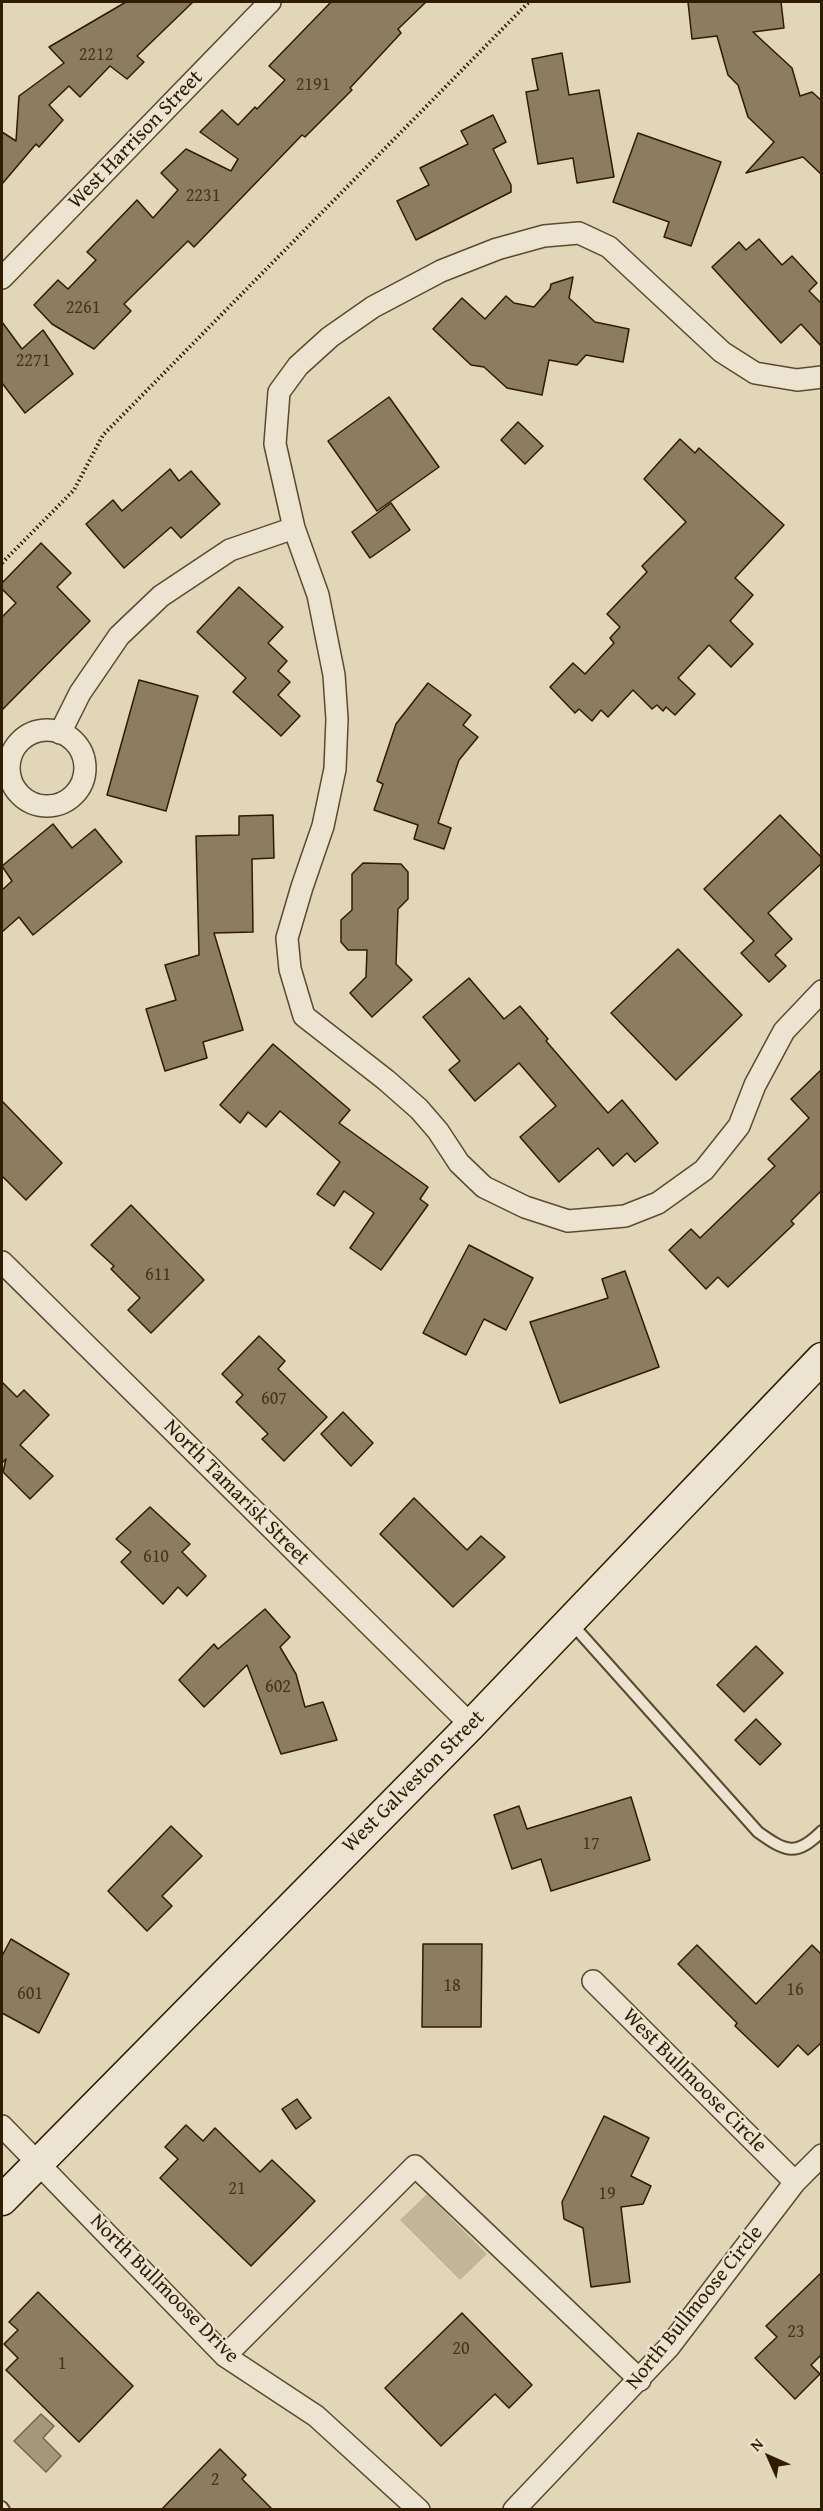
<!DOCTYPE html>
<html>
<head>
<meta charset="utf-8">
<style>
	body { margin:0 }
	#map { position:relative; width:823px; height:2511px; overflow:hidden; background:#e1d6b7; font-family:"Gentium Book Plus",serif }
	canvas { display:block }
	.frame { position:absolute; inset:0; border:3px solid #301c00; pointer-events:none }
	.north { position:absolute; left:739px; top:2427px; width:60px; height:60px; -webkit-text-stroke:4px #ece4d0; paint-order:stroke; rotate:315deg; font-size:16px; font-weight:700; line-height:24px; text-align:center; color:#301c00 }
	.north::after { content:''; display:block; margin:auto; width:21px; height:27px; background:#301c00; clip-path:polygon(50% 0,100% 100%,50% 72%,0 100%) }
</style>
</head>
<body>
<div id="map">
<canvas width="823" height="2511"></canvas>
<div class="frame"></div>
<div class="north">N</div>
</div>
<script>
const g = document.querySelector('canvas').getContext('2d');
g.lineJoin = 'round';
function fill(path, color) { g.fillStyle = color; g.fill(path, 'evenodd'); }
function trace(path, color, width, dash) { g.strokeStyle = color; g.lineWidth = width; g.lineCap = dash ? 'butt' : 'round'; g.setLineDash(dash || []); g.stroke(path); }
function drawText(font, color, halo, rows, align = 'center') {
  g.font = font + ' "Gentium Book Plus",serif'; g.lineWidth = 4.5; g.setLineDash([]); g.textBaseline = 'middle'; g.strokeStyle = halo; g.fillStyle = color; for (const [text, x, y, turn = 0] of rows) {
    g.save(); g.translate(x, y); g.rotate((+turn || 0) * Math.PI / 180); g.textAlign = isNaN(turn) ? turn : align; if (halo) g.strokeText(text, 0, 0); g.fillText(text, 0, 0); g.restore();
  }
}
fill(new Path2D(`
	M 427,2194 L 487,2254 L 460,2280 L 400,2220 Z`), '#c3b698');
const water = new Path2D(`
	M 41,2414 L 54,2426 L 43,2438 L 61,2456 L 46,2472 L 14,2441 Z`);
fill(water, '#a59779');
trace(water, '#766649', 1.5);
const building = new Path2D(`
	M 126,2 L 193,2 L 137,56 L 144,62 L 127,79 L 110,66 L 80,97 L 69,86 L 49,105 L 63,120 L 39,147 L 36,144 L 2,184 L 2,132 L 16,141 L 19,96 L 64,63 L 49,47 Z
	M 331,2 L 426,2 L 398,29 L 401,33 L 350,88 L 352,90 L 305,137 L 302,135 L 194,247 L 188,241 L 124,304 L 131,311 L 94,349 L 52,324 L 34,305 L 58,280 L 68,289 L 96,260 L 87,252 L 137,200 L 153,218 L 178,190 L 161,173 L 186,149 L 231,171 L 238,159 L 200,132 L 222,110 L 238,125 L 255,107 L 257,109 L 285,80 L 269,66 Z
	M 688,2 L 781,2 L 784,28 L 753,32 L 792,68 L 800,96 L 812,92 L 822,101 L 822,175 L 803,157 L 746,173 L 774,142 L 748,117 L 738,85 L 728,75 L 717,36 L 692,39 Z
	M 562,53 L 569,95 L 599,90 L 614,177 L 577,183 L 573,158 L 538,164 L 526,92 L 538,90 L 532,59 Z
	M 493,115 L 506,142 L 493,149 L 511,185 L 511,192 L 416,240 L 397,201 L 429,185 L 420,168 L 468,144 L 461,131 Z
	M 638,133 L 721,162 L 691,246 L 664,237 L 669,222 L 613,202 Z
	M 759,239 L 782,265 L 792,256 L 817,283 L 809,291 L 822,304 L 822,347 L 801,324 L 781,343 L 712,267 L 739,242 L 746,250 Z
	M 573,277 L 569,298 L 595,322 L 629,329 L 623,362 L 586,355 L 577,365 L 549,360 L 542,395 L 507,388 L 484,367 L 471,365 L 433,329 L 462,298 L 485,319 L 506,296 L 514,303 L 534,307 L 550,289 L 551,284 Z
	M 2,322 L 22,349 L 43,330 L 73,374 L 25,413 L 2,383 Z
	M 389,397 L 439,467 L 377,511 L 328,441 Z
	M 518,422 L 543,446 L 525,464 L 501,440 Z
	M 680,439 L 695,453 L 699,448 L 784,525 L 735,578 L 753,595 L 730,621 L 753,644 L 731,667 L 709,645 L 678,678 L 695,694 L 675,715 L 666,707 L 663,711 L 657,705 L 652,709 L 633,690 L 608,717 L 601,710 L 592,721 L 579,709 L 575,713 L 550,687 L 573,663 L 585,674 L 614,643 L 610,638 L 620,627 L 607,614 L 647,572 L 642,566 L 686,522 L 644,479 Z
	M 170,469 L 179,481 L 191,471 L 220,504 L 181,538 L 171,527 L 124,568 L 86,524 L 113,500 L 122,511 Z
	M 391,503 L 410,530 L 370,558 L 352,532 Z
	M 41,543 L 71,573 L 57,587 L 90,621 L 2,710 L 2,617 L 16,603 L 2,589 L 2,583 Z
	M 239,587 L 283,627 L 268,643 L 287,661 L 278,671 L 290,682 L 278,695 L 300,716 L 281,736 L 233,692 L 246,678 L 197,632 Z
	M 139,680 L 198,696 L 166,811 L 107,795 Z
	M 428,683 L 471,715 L 463,725 L 478,737 L 459,760 L 438,823 L 451,828 L 444,849 L 414,839 L 418,825 L 374,810 L 383,784 L 377,781 L 396,724 Z
	M 273,815 L 274,858 L 252,859 L 253,932 L 214,933 L 243,1030 L 203,1042 L 207,1058 L 165,1071 L 146,1009 L 176,1000 L 165,965 L 199,955 L 196,836 L 239,835 L 239,816 Z
	M 780,815 L 822,858 L 822,863 L 768,913 L 792,939 L 775,955 L 786,966 L 769,982 L 741,953 L 754,941 L 704,889 Z
	M 53,824 L 72,848 L 95,829 L 122,862 L 33,935 L 19,917 L 2,932 L 2,890 L 12,881 L 2,866 Z
	M 363,863 L 401,864 L 408,872 L 408,899 L 398,909 L 396,964 L 412,980 L 372,1017 L 350,993 L 366,977 L 367,950 L 348,950 L 341,942 L 341,920 L 352,910 L 352,874 Z
	M 678,949 L 742,1015 L 676,1080 L 611,1013 Z
	M 469,978 L 504,1019 L 520,1006 L 548,1039 L 546,1041 L 608,1113 L 622,1100 L 658,1143 L 635,1162 L 627,1153 L 613,1166 L 598,1148 L 559,1182 L 520,1137 L 556,1106 L 519,1063 L 475,1101 L 449,1070 L 460,1061 L 423,1017 Z
	M 273,1044 L 350,1110 L 339,1123 L 428,1187 L 420,1199 L 428,1205 L 381,1270 L 350,1248 L 374,1213 L 344,1191 L 334,1206 L 317,1194 L 340,1162 L 280,1111 L 266,1127 L 248,1112 L 240,1123 L 220,1105 Z
	M 822,1069 L 822,1190 L 791,1221 L 794,1224 L 728,1287 L 718,1277 L 706,1289 L 669,1250 L 691,1229 L 700,1238 L 775,1166 L 768,1159 L 809,1118 L 791,1099 Z
	M 2,1101 L 62,1163 L 26,1200 L 2,1176 Z
	M 131,1205 L 204,1280 L 151,1333 L 128,1310 L 140,1298 L 111,1269 L 114,1266 L 91,1245 Z
	M 469,1245 L 533,1278 L 506,1330 L 484,1319 L 466,1355 L 423,1333 Z
	M 625,1271 L 659,1367 L 560,1403 L 530,1322 L 608,1298 L 602,1279 Z
	M 259,1336 L 285,1361 L 278,1369 L 327,1417 L 284,1461 L 262,1439 L 268,1434 L 236,1402 L 243,1395 L 222,1374 Z
	M 2,1382 L 17,1397 L 24,1390 L 49,1415 L 20,1445 L 53,1476 L 30,1499 L 3,1472 L 6,1459 L 2,1463 Z
	M 343,1412 L 373,1443 L 351,1466 L 321,1434 Z
	M 414,1498 L 467,1550 L 481,1536 L 505,1557 L 453,1607 L 380,1534 Z
	M 150,1507 L 190,1544 L 182,1552 L 206,1576 L 187,1596 L 178,1587 L 163,1604 L 121,1562 L 131,1552 L 116,1539 Z
	M 265,1609 L 290,1637 L 280,1647 L 296,1674 L 305,1707 L 323,1702 L 337,1740 L 281,1754 L 247,1665 L 204,1707 L 179,1680 L 214,1644 L 218,1649 Z
	M 756,1646 L 783,1673 L 744,1712 L 717,1685 Z
	M 756,1719 L 781,1744 L 760,1765 L 735,1740 Z
	M 631,1797 L 650,1860 L 551,1891 L 541,1859 L 512,1869 L 494,1815 L 519,1806 L 527,1829 Z
	M 171,1826 L 202,1856 L 162,1896 L 172,1906 L 147,1931 L 108,1891 Z
	M 11,1939 L 69,1974 L 39,2033 L 2,2013 L 2,1956 Z
	M 423,1944 L 482,1944 L 481,2027 L 422,2027 Z
	M 697,1945 L 756,2004 L 812,1945 L 822,1955 L 822,2042 L 808,2055 L 798,2045 L 778,2067 L 735,2026 L 737,2023 L 678,1964 Z
	M 297,2099 L 311,2118 L 296,2129 L 282,2109 Z
	M 604,2116 L 649,2138 L 631,2176 L 651,2186 L 643,2204 L 621,2207 L 630,2282 L 591,2287 L 583,2228 L 564,2219 L 562,2202 Z
	M 186,2125 L 203,2141 L 215,2128 L 260,2172 L 272,2160 L 315,2201 L 251,2266 L 160,2178 L 178,2159 L 165,2147 Z
	M 822,2272 L 822,2354 L 811,2365 L 820,2374 L 795,2399 L 755,2358 L 777,2337 L 766,2326 Z
	M 38,2292 L 133,2386 L 79,2442 L 6,2370 L 18,2358 L 4,2344 L 18,2330 L 9,2322 Z
	M 462,2313 L 532,2385 L 509,2408 L 495,2394 L 441,2446 L 385,2388 Z
	M 220,2449 L 246,2475 L 242,2479 L 273,2510 L 161,2510 Z`);
fill(building, '#8c7d5f');
trace(building, '#301c00', 1.5);
const lane = new Path2D(`
	M 572,1624 L 758,1832 C 786,1852 796,1857 822,1831
	M 2,2507 L 4,2510`);
const street = new Path2D(`
	M 2,278 L 270,2
	M 822,377 L 797,380 L 755,373 L 722,352 L 609,247 L 579,233 L 544,236 L 497,249 L 441,271 L 373,307 L 330,337 L 298,366 L 279,392 L 275,444 L 294,528 L 318,595 L 334,675 L 337,719 L 335,769 L 323,826 L 302,887 L 287,938 L 290,969 L 304,1016 L 386,1080 L 419,1109 L 438,1131 L 459,1163 L 484,1187 L 525,1207 L 568,1221 L 625,1216 L 658,1203 L 704,1170 L 739,1126 L 755,1085 L 784,1031 L 822,991
	M9 768a38 38 0 1 1 76 0a38 38 0 1 1-76 0Z
	M 60,733 L 80,693 L 119,636 L 161,596 L 230,550 L 294,528
	M 2,1262 L 471,1725
	M 593,1981 L 795,2182
	M 2,2126 L 225,2356 L 316,2416 L 419,2510
	M 225,2356 L 415,2166 L 640,2380
	M 514,2510 L 669,2347 L 795,2182 L 822,2155`);
const secondary = new Path2D(`
	M 2,2200 L 471,1725 L 822,1358`);
trace(lane, '#5c4a2e', 14);
trace(street, '#5c4a2e', 24);
trace(secondary, '#301c00', 33);
trace(new Path2D(`
	M 2,563 L 74,490 L 103,435 L 529,2`), '#301c00', 4, [1.5, 3]);
trace(lane, '#ece4d0', 10);
trace(street, '#ece4d0', 21);
trace(secondary, '#ece4d0', 30);
drawText('18px', '#473418', null, [
	["2212",96,55],
	["2191",313,85],
	["2231",203,196],
	["2261",83,308],
	["2271",33,361],
	["611",158,1275],
	["607",274,1399],
	["610",156,1557],
	["602",278,1687],
	["17",591,1844],
	["18",452,1986],
	["16",795,1990],
	["601",30,1994],
	["21",237,2189],
	["19",607,2194],
	["23",796,2332],
	["20",461,2349],
	["1",62,2364],
	["2",215,2480]
]);
drawText('21px', '#301c00', '#ece4d0', [
	["West Harrison Street",136,140,-46],
	["North Tamarisk Street",236,1493,45],
	["West Galveston Street",414,1782,-45],
	["West Bullmoose Circle",694,2081,45],
	["North Bullmoose Drive",164,2289,45],
	["North Bullmoose Circle",695,2308,-51]
]);
</script>
</body>
</html>
